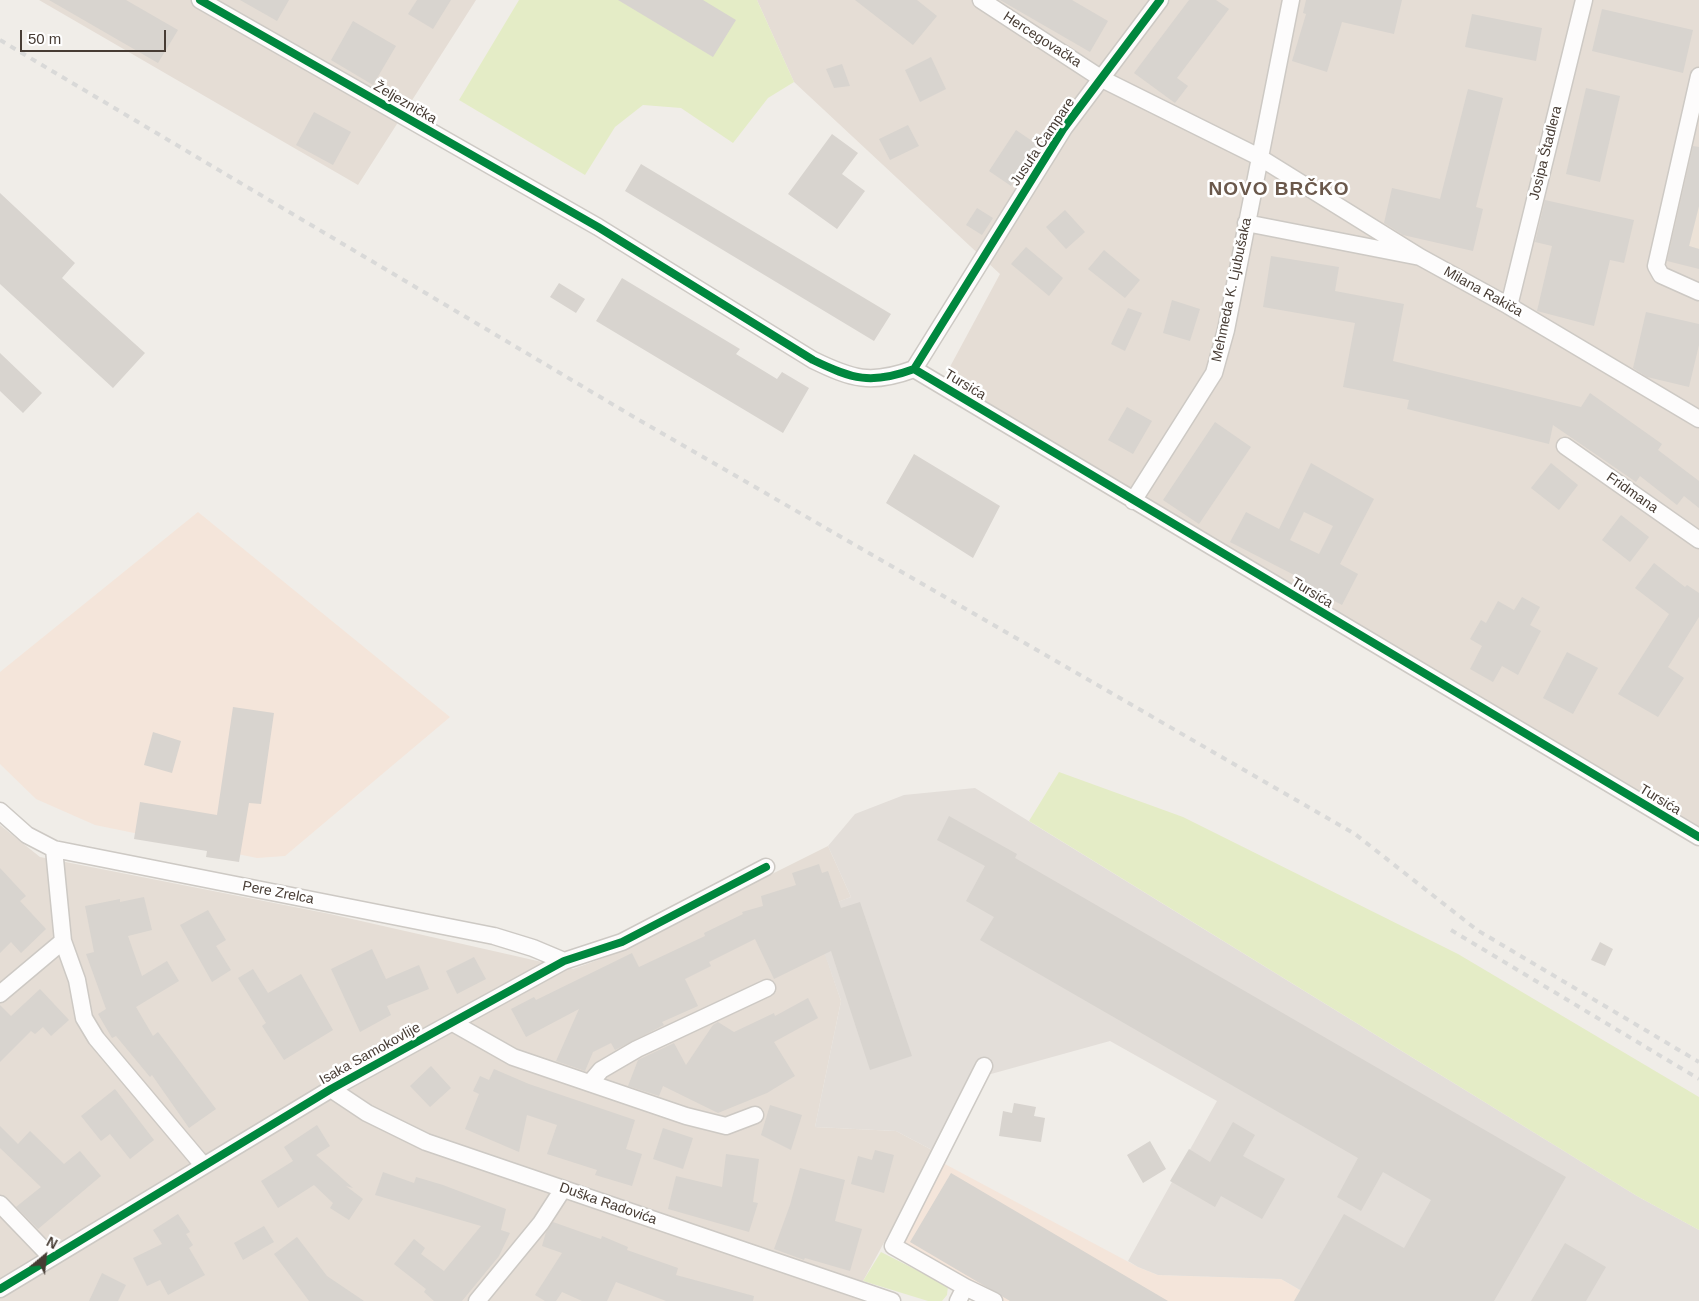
<!DOCTYPE html>
<html>
<head>
<meta charset="utf-8">
<style>
	body { margin:0 }
	#map { position:relative; width:1699px; height:1301px; overflow:hidden; background:#f0ede8; font-family:Helvetica,sans-serif }
	canvas { display:block }
	.north { position:absolute; left:20px; top:1231px; width:50px; height:50px; -webkit-text-stroke:4px #fff; paint-order:stroke; rotate:28deg; font-size:14px; font-weight:700; line-height:20px; text-align:center; color:#473c34 }
	.north::after { content:''; display:block; margin:auto; width:18px; height:22px; background:#473c34; clip-path:polygon(50% 0,100% 100%,50% 72%,0 100%) }
	.scale { position:absolute; left:20px; top:30px; width:146px; height:22px; box-sizing:border-box; border:2px solid #473c34; border-top:0; padding-left:6px; font-size:15px; line-height:18px; white-space:nowrap; color:#473c34; -webkit-text-stroke:4px #fff; paint-order:stroke }
</style>
</head>
<body>
<div id="map">
<canvas width="1699" height="1301"></canvas>
<div class="north">N</div>
<div class="scale">50 m</div>
</div>
<script>
const g = document.querySelector('canvas').getContext('2d');
g.lineJoin = 'round';
function fill(path, color) { g.fillStyle = color; g.fill(path, 'evenodd'); }
function trace(path, color, width, dash) { g.strokeStyle = color; g.lineWidth = width; g.lineCap = dash ? 'butt' : 'round'; g.setLineDash(dash || []); g.stroke(path); }
function drawText(font, color, halo, rows, align = 'center') {
  g.font = font + ' Helvetica,sans-serif'; g.lineWidth = 5; g.setLineDash([]); g.textBaseline = 'middle'; g.strokeStyle = halo; g.fillStyle = color; for (const [text, x, y, turn = 0] of rows) {
    g.save(); g.translate(x, y); g.rotate((+turn || 0) * Math.PI / 180); g.textAlign = isNaN(turn) ? turn : align; if (halo) g.strokeText(text, 0, 0); g.fillText(text, 0, 0); g.restore();
  }
}
fill(new Path2D(`
	M 39,0 L 476,0 L 358,185 Z
	M 757,0 L 1699,0 L 1699,837 L 938,389 L 1000,274 L 794,82 Z
	M 0,825 L 40,857 L 330,914 L 573,969 L 606,957 L 828,846 L 851,897 L 811,912 L 841,1001 L 815,1127 L 896,1131 L 934,1151 L 863,1281 L 856,1298 L 864,1301 L 0,1301 Z`), '#e5ddd5');
fill(new Path2D(`
	M 198,512 L 450,717 L 285,856 L 257,858 L 95,825 L 36,799 L 0,764 L 0,672 Z
	M 943,1163 L 1138,1267 L 1158,1275 L 1281,1279 L 1319,1301 L 1003,1301 L 901,1244 Z`), '#f4e5da');
fill(new Path2D(`
	M 975,788 L 1637,1196 L 1699,1230 L 1699,1301 L 1319,1301 L 1281,1279 L 1158,1275 L 1138,1267 L 1128,1261 L 1217,1101 L 1110,1041 L 991,1074 L 976,1070 L 934,1151 L 896,1131 L 815,1127 L 841,1001 L 810,912 L 851,897 L 828,846 L 855,814 L 904,795 Z`), '#e3ded9');
fill(new Path2D(`
	M 1699,206 L 1699,249 L 1689,246 Z`), '#ece2d7');
fill(new Path2D(`
	M 519,0 L 757,0 L 794,82 L 768,98 L 733,143 L 681,108 L 643,105 L 615,127 L 585,175 L 459,100 Z
	M 1059,772 L 1183,817 L 1458,954 L 1699,1097 L 1699,1230 L 1637,1196 L 1029,821 Z
	M 881,1252 L 948,1286 L 947,1295 L 942,1301 L 928,1301 L 863,1281 Z`), '#e4ecc6');
fill(new Path2D(`
	M 49,0 L 126,0 L 178,30 L 158,63 Z
	M 240,0 L 289,0 L 277,21 Z
	M 417,0 L 451,0 L 433,29 L 408,14 Z
	M 618,0 L 703,0 L 736,20 L 713,57 Z
	M 855,0 L 917,0 L 937,16 L 913,45 Z
	M 1000,0 L 1072,0 L 1108,21 L 1090,52 Z
	M 1189,0 L 1216,0 L 1229,9 L 1177,78 L 1188,86 L 1175,103 L 1134,73 Z
	M 1306,0 L 1402,0 L 1394,34 L 1342,22 L 1327,72 L 1292,61 L 1306,14 L 1303,13 Z
	M 1602,9 L 1693,30 L 1683,73 L 1592,51 Z
	M 1472,14 L 1542,28 L 1536,61 L 1465,47 Z
	M 353,21 L 396,46 L 373,85 L 331,60 Z
	M 931,57 L 946,89 L 920,102 L 905,70 Z
	M 842,64 L 850,86 L 834,88 L 826,69 Z
	M 1586,88 L 1620,96 L 1600,182 L 1566,174 Z
	M 1468,89 L 1503,98 L 1476,207 L 1483,209 L 1473,251 L 1403,235 L 1384,223 L 1392,188 L 1440,199 Z
	M 314,112 L 351,132 L 333,165 L 296,145 Z
	M 908,125 L 919,146 L 890,160 L 879,139 Z
	M 1016,130 L 1038,145 L 1011,186 L 989,171 Z
	M 832,134 L 858,153 L 842,174 L 865,191 L 837,229 L 788,194 Z
	M 1693,146 L 1699,147 L 1699,206 L 1689,246 L 1699,249 L 1699,269 L 1667,261 Z
	M 641,164 L 891,314 L 874,341 L 625,191 Z
	M 0,193 L 75,263 L 62,278 L 145,353 L 113,388 L 0,284 Z
	M 1545,200 L 1634,220 L 1624,263 L 1610,260 L 1594,326 L 1537,311 L 1552,246 L 1535,242 Z
	M 977,208 L 993,218 L 982,235 L 966,225 Z
	M 1065,210 L 1085,232 L 1066,249 L 1046,227 Z
	M 1026,247 L 1063,278 L 1049,296 L 1011,264 Z
	M 1104,250 L 1140,280 L 1125,298 L 1088,269 Z
	M 1271,256 L 1339,267 L 1335,291 L 1404,304 L 1393,361 L 1581,407 L 1590,393 L 1662,444 L 1658,450 L 1699,481 L 1699,508 L 1684,496 L 1677,505 L 1640,476 L 1636,482 L 1553,425 L 1549,444 L 1407,409 L 1409,400 L 1343,387 L 1355,323 L 1263,307 Z
	M 622,278 L 740,349 L 736,354 L 777,379 L 782,372 L 809,388 L 783,433 L 596,321 Z
	M 559,283 L 585,299 L 576,313 L 550,297 Z
	M 1172,300 L 1200,309 L 1190,341 L 1163,333 Z
	M 1128,308 L 1142,313 L 1125,351 L 1111,344 Z
	M 1646,312 L 1699,324 L 1699,345 L 1689,387 L 1647,377 L 1633,368 Z
	M 0,353 L 42,393 L 23,413 L 0,391 Z
	M 1127,407 L 1152,421 L 1133,454 L 1108,440 Z
	M 1215,422 L 1251,447 L 1199,524 L 1163,500 Z
	M 914,454 L 1000,506 L 973,558 L 886,503 Z
	M 1311,463 L 1374,499 L 1340,564 L 1358,574 L 1342,605 L 1296,581 L 1298,577 L 1230,542 L 1246,512 L 1279,529 ZM 1304,512 L 1333,526 L 1319,554 L 1290,540 Z
	M 1551,463 L 1578,485 L 1559,510 L 1531,488 Z
	M 1621,515 L 1649,537 L 1630,562 L 1602,540 Z
	M 1654,563 L 1685,587 L 1687,585 L 1699,593 L 1699,617 L 1668,667 L 1684,678 L 1658,717 L 1618,694 L 1669,614 L 1635,588 Z
	M 1522,597 L 1540,607 L 1530,625 L 1541,631 L 1518,675 L 1502,666 L 1493,682 L 1470,669 L 1482,646 L 1470,639 L 1481,620 L 1486,623 L 1498,601 L 1514,610 Z
	M 1567,652 L 1598,668 L 1573,714 L 1543,698 Z
	M 233,707 L 274,713 L 261,804 L 249,803 L 239,862 L 206,857 L 207,851 L 134,839 L 140,802 L 217,815 Z
	M 153,732 L 181,741 L 172,773 L 144,765 Z
	M 949,816 L 1017,854 L 1015,858 L 1566,1177 L 1494,1301 L 1294,1301 L 1344,1214 L 1404,1248 L 1431,1200 L 1383,1172 L 1361,1211 L 1337,1197 L 1358,1158 L 980,940 L 994,917 L 966,901 L 985,866 L 937,840 Z
	M 819,864 L 822,873 L 828,871 L 841,908 L 860,902 L 912,1056 L 870,1070 L 831,951 L 774,979 L 755,939 L 709,962 L 711,966 L 685,979 L 698,1006 L 662,1022 L 664,1025 L 615,1050 L 611,1043 L 593,1052 L 585,1071 L 556,1061 L 579,1009 L 526,1037 L 511,1009 L 534,997 L 536,1000 L 632,953 L 639,967 L 705,936 L 704,933 L 743,914 L 742,912 L 763,906 L 761,896 L 796,885 L 792,873 Z
	M 0,868 L 26,896 L 20,901 L 46,929 L 21,953 L 11,942 L 0,953 Z
	M 144,897 L 152,930 L 128,936 L 142,976 L 167,961 L 179,981 L 136,1007 L 153,1036 L 158,1032 L 216,1109 L 189,1128 L 152,1075 L 150,1077 L 116,1036 L 112,1038 L 98,1014 L 106,1009 L 86,954 L 94,952 L 85,906 L 120,899 L 120,902 Z
	M 208,910 L 226,940 L 216,946 L 231,970 L 212,982 L 180,925 Z
	M 1600,942 L 1613,949 L 1605,966 L 1591,960 Z
	M 372,949 L 386,979 L 419,965 L 429,989 L 387,1006 L 391,1015 L 360,1032 L 331,969 Z
	M 474,957 L 486,979 L 457,994 L 446,971 Z
	M 253,969 L 268,993 L 301,974 L 333,1030 L 284,1060 L 262,1026 L 266,1023 L 238,978 Z
	M 40,989 L 69,1020 L 51,1036 L 43,1027 L 35,1034 L 31,1031 L 0,1062 L 0,1005 L 11,1016 Z
	M 808,998 L 818,1018 L 774,1042 L 795,1076 L 767,1093 L 718,1113 L 663,1086 L 659,1096 L 628,1086 L 638,1060 L 642,1058 L 674,1043 L 686,1065 L 713,1025 L 718,1022 L 734,1032 L 774,1013 L 775,1016 Z
	M 431,1066 L 451,1088 L 430,1107 L 410,1086 Z
	M 494,1069 L 529,1084 L 635,1120 L 626,1149 L 642,1154 L 632,1186 L 595,1175 L 597,1170 L 547,1154 L 557,1125 L 527,1115 L 519,1152 L 465,1129 L 479,1094 L 473,1091 L 480,1076 L 489,1080 Z
	M 115,1089 L 154,1140 L 130,1159 L 110,1134 L 101,1141 L 81,1116 Z
	M 1014,1103 L 1036,1107 L 1034,1116 L 1045,1118 L 1041,1142 L 999,1136 L 1003,1111 L 1012,1113 Z
	M 770,1105 L 802,1115 L 791,1150 L 761,1135 Z
	M 1233,1122 L 1255,1135 L 1243,1156 L 1285,1179 L 1262,1219 L 1221,1196 L 1215,1207 L 1170,1181 L 1189,1149 L 1210,1162 Z
	M 317,1125 L 330,1146 L 316,1155 L 353,1188 L 346,1186 L 363,1199 L 349,1220 L 330,1208 L 333,1203 L 314,1185 L 278,1208 L 261,1181 L 293,1161 L 284,1147 Z
	M 0,1126 L 18,1144 L 30,1131 L 64,1164 L 80,1151 L 101,1176 L 38,1229 L 16,1207 L 41,1187 L 0,1148 Z
	M 663,1128 L 693,1138 L 683,1169 L 653,1159 Z
	M 1150,1141 L 1166,1169 L 1143,1183 L 1127,1155 Z
	M 875,1150 L 894,1155 L 884,1193 L 851,1184 L 858,1156 L 872,1160 Z
	M 726,1154 L 759,1159 L 753,1202 L 758,1203 L 749,1232 L 668,1209 L 676,1176 L 722,1187 Z
	M 800,1168 L 845,1180 L 835,1221 L 862,1229 L 850,1271 L 805,1258 L 804,1260 L 774,1249 L 790,1205 Z
	M 383,1172 L 414,1183 L 416,1177 L 443,1185 L 506,1209 L 501,1230 L 510,1233 L 499,1256 L 462,1301 L 434,1301 L 424,1292 L 426,1289 L 394,1264 L 414,1239 L 425,1248 L 421,1254 L 444,1271 L 481,1226 L 375,1195 Z
	M 951,1173 L 1168,1301 L 1010,1301 L 910,1242 Z
	M 178,1214 L 190,1232 L 186,1234 L 193,1245 L 189,1248 L 205,1275 L 168,1295 L 160,1280 L 147,1286 L 133,1258 L 162,1244 L 153,1230 Z
	M 553,1222 L 601,1239 L 602,1236 L 628,1247 L 627,1250 L 678,1268 L 676,1275 L 754,1296 L 753,1301 L 666,1301 L 616,1282 L 607,1301 L 582,1301 L 562,1292 L 556,1301 L 545,1301 L 535,1295 L 562,1253 L 542,1246 L 546,1232 Z
	M 264,1226 L 274,1242 L 243,1260 L 234,1243 Z
	M 297,1237 L 327,1276 L 364,1301 L 309,1301 L 274,1254 Z
	M 1565,1243 L 1606,1267 L 1586,1301 L 1531,1301 Z
	M 102,1273 L 126,1285 L 118,1301 L 89,1301 Z`), '#d8d4cf');
const street = new Path2D(`
	M 200,0 L 598,227 L 813,360 C 852,379 871,385 914,369 L 1064,128 L 1160,0
	M 981,0 L 1102,79 L 1259,157 L 1420,257
	M 1699,76 L 1656,266 L 1661,275 L 1699,292
	M 1246,223 L 1420,257 L 1509,306 L 1699,419
	M 1509,306 L 1584,0
	M 914,369 L 1699,837
	M 1565,446 L 1699,540
	M 1133,501 L 1214,373 L 1226,330 L 1291,0
	M 0,811 L 27,835 L 54,849 L 494,936 L 533,948 L 564,961
	M 54,849 L 63,941
	M 0,994 L 63,941 L 77,980 L 84,1018 L 96,1038 L 203,1165
	M 453,1023 L 513,1057 L 686,1116 L 726,1126 L 755,1115
	M 590,1083 L 601,1070 L 637,1049 L 767,988
	M 331,1089 L 367,1113 L 426,1142 L 892,1301
	M 0,1204 L 51,1257
	M 965,1287 L 893,1246 L 984,1066
	M 0,1289 L 331,1089 L 564,961 L 622,942 L 766,867
	M 477,1301 L 541,1223 L 563,1189
	M 958,1301 L 965,1287 L 994,1301`);
trace(street, '#cdc9c4', 19);
trace(street, '#fdfcfc', 16);
trace(new Path2D(`
	M 0,40 L 639,420 L 1355,834 L 1477,930 L 1699,1062
	M 1451,930 L 1699,1079`), '#d9d9d8', 4, [6, 6]);
trace(new Path2D(`
	M 200,0 L 598,227 L 813,360 C 852,379 871,385 914,369 L 1064,128 L 1160,0
	M 914,369 L 1699,837
	M 0,1289 L 331,1089 L 564,961 L 622,942 L 766,867`), '#00873e', 8);
drawText('14px', '#473c34', '#fff', [
	["Hercegovačka",1042,40,33],
	["Željeznička",405,103,30],
	["Jusufa Čampare",1043,142,-56],
	["Josipa Štadlera",1546,153,-76],
	["Mehmeda K. Ljubušaka",1232,290,-78],
	["Milana Rakiča",1483,292,29],
	["Tursića",965,385,31],
	["Fridmana",1632,493,35],
	["Tursića",1312,593,31],
	["Tursića",1660,800,31],
	["Pere Zrelca",278,893,11],
	["Isaka Samokovlije",370,1054,-29],
	["Duška Radovića",608,1204,19]
]);
g.letterSpacing = '1px';
drawText('bold 19px', '#6a584b', '#fff', [
	["NOVO BRČKO",1279,190]
]);
g.letterSpacing = '0px';
</script>
</body>
</html>
